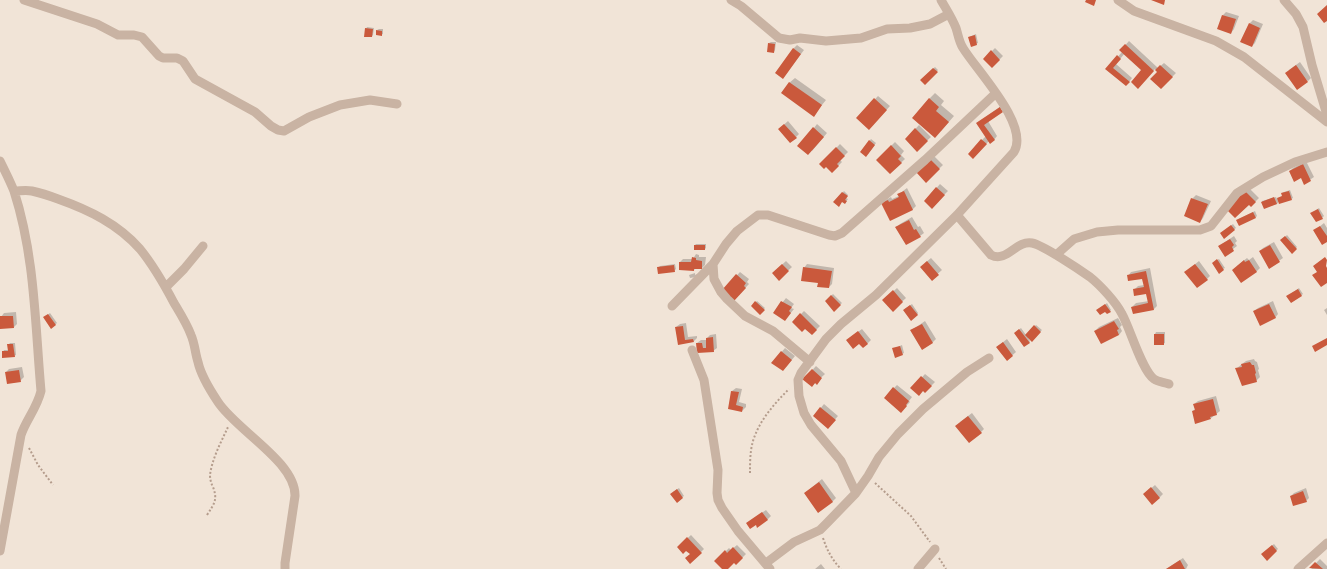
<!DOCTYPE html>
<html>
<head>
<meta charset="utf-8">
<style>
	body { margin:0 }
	canvas { display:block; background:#f1e4d7 }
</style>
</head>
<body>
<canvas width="1327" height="569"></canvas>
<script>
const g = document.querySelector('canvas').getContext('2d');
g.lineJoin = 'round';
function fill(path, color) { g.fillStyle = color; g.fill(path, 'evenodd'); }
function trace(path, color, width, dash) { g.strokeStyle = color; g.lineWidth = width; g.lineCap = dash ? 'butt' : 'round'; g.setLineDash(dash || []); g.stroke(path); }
fill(new Path2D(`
	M 1226,12 L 1239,16 L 1234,29 L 1231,33 L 1223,15 Z
	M 1253,20 L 1263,24 L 1255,43 L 1252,46 L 1250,23 Z
	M 367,27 L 374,28 L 373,35 L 372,36 L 366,29 Z
	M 379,29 L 383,29 L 383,34 L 381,35 L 377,30 Z
	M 976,34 L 978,43 L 971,46 L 969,37 Z
	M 1129,41 L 1158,68 L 1164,63 L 1176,73 L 1161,88 L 1158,72 L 1155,69 L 1138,87 L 1142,70 L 1125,53 L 1116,64 L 1132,78 L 1129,82 L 1107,69 L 1122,52 L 1121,50 Z
	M 771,42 L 776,42 L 775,50 L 774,52 L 769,43 Z
	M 797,45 L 804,50 L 783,78 L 793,49 Z
	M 995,48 L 1003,56 L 992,67 L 984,59 Z
	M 1300,62 L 1311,78 L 1308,81 L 1289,70 Z
	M 935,67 L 938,70 L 925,84 L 921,80 Z
	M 795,78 L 826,100 L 814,115 L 789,83 Z
	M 935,93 L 944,101 L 941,105 L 954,116 L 941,131 L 929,99 Z
	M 878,96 L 890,106 L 869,129 L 857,118 Z
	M 1004,104 L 988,121 L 997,136 L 994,140 L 989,141 L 973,157 L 982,140 L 986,136 L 977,123 Z
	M 788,121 L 799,134 L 796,137 L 779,129 Z
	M 817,124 L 827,133 L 812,151 L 814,128 Z
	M 919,125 L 931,137 L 917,150 L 906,139 Z
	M 871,139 L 876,143 L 868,154 L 861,152 Z
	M 895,142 L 904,151 L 901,155 L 905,159 L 890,173 L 877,160 Z
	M 840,144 L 848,152 L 840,160 L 842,162 L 832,172 L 826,166 L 821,164 Z
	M 934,156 L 943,165 L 926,181 L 918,172 Z
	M 1306,161 L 1314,177 L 1305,183 L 1301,177 L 1290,171 L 1293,168 Z
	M 940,184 L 948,191 L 932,207 L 925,201 Z
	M 907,188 L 916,206 L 912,210 L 882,203 L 886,200 L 891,197 L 892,199 L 899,196 L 899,194 Z
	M 1249,188 L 1259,198 L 1251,206 L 1249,204 L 1228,209 Z
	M 1290,190 L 1293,198 L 1291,199 L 1279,201 L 1277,204 L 1264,208 L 1262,202 L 1262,201 L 1276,197 L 1277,199 L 1283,196 L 1282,193 L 1284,192 Z
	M 844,191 L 848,195 L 846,198 L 848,199 L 845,203 L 842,201 L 835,202 Z
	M 1196,195 L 1211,201 L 1203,218 L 1200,222 L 1192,199 Z
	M 1319,208 L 1324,216 L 1322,218 L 1313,212 Z
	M 1255,211 L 1257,216 L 1256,217 L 1237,220 Z
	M 912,217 L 918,227 L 920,226 L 924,233 L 920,236 L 897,227 L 900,224 Z
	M 1324,223 L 1327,228 L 1327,241 L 1314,231 Z
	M 1233,224 L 1236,228 L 1224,237 L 1221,233 Z
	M 1287,235 L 1297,247 L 1292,252 L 1282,240 Z
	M 1234,236 L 1237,241 L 1235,243 L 1237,246 L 1225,255 L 1219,246 Z
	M 1274,242 L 1283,258 L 1269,268 L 1260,251 L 1263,248 Z
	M 696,244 L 706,244 L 706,248 L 705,249 L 695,245 Z
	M 696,254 L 699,255 L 699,257 L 706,257 L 705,265 L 702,268 L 696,268 L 694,270 L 680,262 L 683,259 L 693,259 Z
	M 1253,257 L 1260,268 L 1256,272 L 1237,266 L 1247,258 L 1249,260 Z
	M 931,258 L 942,270 L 932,279 L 925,263 Z
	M 1219,259 L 1225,268 L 1223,269 L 1214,262 Z
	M 786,261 L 792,267 L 779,279 L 773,273 Z
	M 1199,261 L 1210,276 L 1207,279 L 1189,269 Z
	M 675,264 L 676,269 L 674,271 L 658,268 L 660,266 Z
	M 807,264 L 834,268 L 832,284 L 829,287 L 819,282 L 804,268 Z
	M 1150,268 L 1157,306 L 1154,309 L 1132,307 L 1136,303 L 1149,301 L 1147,292 L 1134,290 L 1138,286 L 1144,285 L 1143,277 L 1128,276 L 1131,272 Z
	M 740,272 L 749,279 L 747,282 L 749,284 L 734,300 L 723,290 Z
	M 695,273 L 695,275 L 697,274 L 696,277 L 690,278 L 689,275 Z
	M 897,288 L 906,298 L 893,310 L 884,300 Z
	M 1299,288 L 1303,294 L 1292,302 L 1289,295 Z
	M 833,294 L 842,303 L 834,310 L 826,301 Z
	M 786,298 L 794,304 L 791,308 L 794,309 L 785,320 L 774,313 Z
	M 757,301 L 765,308 L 760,313 L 752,306 Z
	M 1273,301 L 1278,314 L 1275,318 L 1254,311 L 1258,308 Z
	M 1107,303 L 1111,310 L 1110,311 L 1099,309 Z
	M 912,304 L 918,313 L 917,315 L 905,309 Z
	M 1327,308 L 1327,315 L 1324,310 Z
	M 804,311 L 820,326 L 812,334 L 805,327 L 793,322 Z
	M 16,312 L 17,324 L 14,327 L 1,317 L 4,313 Z
	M 50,313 L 57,323 L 52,327 L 46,316 Z
	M 1118,318 L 1122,325 L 1120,327 L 1122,331 L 1119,335 L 1095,331 L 1099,327 Z
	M 925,321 L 936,339 L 932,343 L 912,330 Z
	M 686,323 L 688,337 L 697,336 L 697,338 L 694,341 L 679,344 L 676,327 L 680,324 Z
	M 1036,325 L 1042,330 L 1032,340 L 1028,338 L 1030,341 L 1029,343 L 1017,331 L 1021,328 L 1026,335 Z
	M 862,329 L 871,340 L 867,344 L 851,337 Z
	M 1156,332 L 1165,332 L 1165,343 L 1163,344 L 1155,344 L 1155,334 Z
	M 716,334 L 717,348 L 713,351 L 698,352 L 697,343 L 701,340 L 707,340 L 707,338 L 710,335 Z
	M 1007,339 L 1016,352 L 1007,360 L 997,347 Z
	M 10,343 L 15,343 L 16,355 L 14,356 L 3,352 L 4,350 L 9,350 L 8,345 Z
	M 902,345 L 904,353 L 896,357 L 893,349 Z
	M 785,348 L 795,356 L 786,367 L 773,362 Z
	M 1254,359 L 1255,361 L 1257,362 L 1259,369 L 1258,370 L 1260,377 L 1256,381 L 1237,368 L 1246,361 Z
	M 816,366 L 825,374 L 812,386 L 804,379 Z
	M 22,367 L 24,377 L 20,381 L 6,372 L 9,369 Z
	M 925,374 L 935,382 L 925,392 L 923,390 L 912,388 Z
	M 897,385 L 912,397 L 909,401 L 910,402 L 901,411 L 894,388 Z
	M 736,388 L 742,389 L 739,402 L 746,404 L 746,407 L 742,411 L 729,408 L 732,391 Z
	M 1216,396 L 1220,411 L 1210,419 L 1193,411 L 1195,409 L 1194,404 L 1198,401 Z
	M 824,404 L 838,416 L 831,424 L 814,416 Z
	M 972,413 L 984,429 L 981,432 L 960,422 Z
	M 822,479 L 836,498 L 832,502 L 805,493 Z
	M 1155,485 L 1163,494 L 1159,498 L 1148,491 Z
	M 679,488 L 684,496 L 677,501 L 673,492 Z
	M 1306,488 L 1309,498 L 1306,501 L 1291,496 L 1294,493 Z
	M 766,510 L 771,516 L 767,520 L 756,524 L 751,520 Z
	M 691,535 L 704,549 L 690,563 L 691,554 L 686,550 L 678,547 Z
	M 1274,544 L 1278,549 L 1267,559 L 1262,554 Z
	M 737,545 L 746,554 L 736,564 L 734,562 L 726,569 L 723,569 L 716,561 L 729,548 L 731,550 Z
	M 1183,558 L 1188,565 L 1186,569 L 1166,569 Z
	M 1320,559 L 1327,566 L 1327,569 L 1312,569 L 1311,568 Z
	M 821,564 L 825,569 L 815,569 Z`), '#0003');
fill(new Path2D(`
	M 1086,0 L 1096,0 L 1094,6 L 1085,2 Z
	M 1151,0 L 1165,0 L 1164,5 Z
	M 1327,5 L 1327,21 L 1324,23 L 1317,14 Z
	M 1222,15 L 1236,19 L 1231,34 L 1217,29 Z
	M 1249,23 L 1260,28 L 1252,47 L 1240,42 Z
	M 365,28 L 373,29 L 372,37 L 364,37 Z
	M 376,30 L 382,31 L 382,36 L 376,35 Z
	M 975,35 L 977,45 L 971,47 L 968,37 Z
	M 768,43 L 775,44 L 774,53 L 767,52 Z
	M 1125,44 L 1154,71 L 1138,89 L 1131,82 L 1141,70 L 1119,50 Z
	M 793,48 L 801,54 L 783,79 L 775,73 Z
	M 991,50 L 1000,60 L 992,68 L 983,59 Z
	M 1117,55 L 1121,59 L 1113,68 L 1130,82 L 1126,86 L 1105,69 Z
	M 1160,65 L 1173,77 L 1161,89 L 1150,79 L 1157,72 L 1155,70 Z
	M 1296,65 L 1308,82 L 1297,90 L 1285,73 Z
	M 933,68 L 938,72 L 925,85 L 920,80 Z
	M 789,82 L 822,105 L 814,117 L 781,93 Z
	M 874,98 L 887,110 L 869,130 L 856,118 Z
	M 929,98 L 939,107 L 936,111 L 949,122 L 935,138 L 912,118 Z
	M 1000,107 L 1003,112 L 984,125 L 995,140 L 990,144 L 976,123 Z
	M 784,124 L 797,138 L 790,143 L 778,129 Z
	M 813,127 L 824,137 L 808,155 L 797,146 Z
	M 915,128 L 928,141 L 917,152 L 905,139 Z
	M 981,139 L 987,144 L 973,159 L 968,154 Z
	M 869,140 L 875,145 L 866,157 L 860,152 Z
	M 891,145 L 901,156 L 898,159 L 902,163 L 890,174 L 876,160 Z
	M 836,147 L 845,156 L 837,164 L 839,166 L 832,173 L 826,167 L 824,169 L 819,164 Z
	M 930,159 L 940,169 L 926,183 L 916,172 Z
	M 1303,164 L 1311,181 L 1304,185 L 1301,178 L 1294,182 L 1289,171 Z
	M 936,187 L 945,195 L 932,209 L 924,201 Z
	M 904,191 L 913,210 L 890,221 L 881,203 L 888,200 L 889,202 L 899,197 L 897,194 Z
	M 1245,191 L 1256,202 L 1251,207 L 1249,205 L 1235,218 L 1226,209 Z
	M 1289,191 L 1292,200 L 1279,204 L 1277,198 L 1282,196 L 1281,193 Z
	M 842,192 L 848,196 L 845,200 L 847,201 L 845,204 L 842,202 L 839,207 L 833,202 Z
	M 1274,197 L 1277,204 L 1264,209 L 1261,202 Z
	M 1191,198 L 1208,204 L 1200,223 L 1184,216 Z
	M 1318,209 L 1323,219 L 1316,222 L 1310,213 Z
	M 1253,212 L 1256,218 L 1239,226 L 1236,220 Z
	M 909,220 L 914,230 L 916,229 L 921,237 L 906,245 L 895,227 Z
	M 1231,225 L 1235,230 L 1224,239 L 1220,233 Z
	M 1320,226 L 1327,236 L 1327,242 L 1322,245 L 1313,230 Z
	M 1285,236 L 1297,249 L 1292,254 L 1280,240 Z
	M 1230,239 L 1234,245 L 1232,247 L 1234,251 L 1225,257 L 1218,246 Z
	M 694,245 L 705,245 L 705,250 L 694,250 Z
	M 1270,245 L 1280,262 L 1269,269 L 1259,251 Z
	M 692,257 L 696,258 L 696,260 L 702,261 L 702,269 L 694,269 L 694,271 L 679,270 L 679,262 L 691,262 Z
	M 1325,257 L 1327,260 L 1326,266 L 1327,268 L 1327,283 L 1321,287 L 1312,275 L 1317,272 L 1313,266 Z
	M 1217,259 L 1224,270 L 1219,274 L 1212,263 Z
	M 1244,260 L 1245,262 L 1249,260 L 1257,272 L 1241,283 L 1232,270 Z
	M 927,261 L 939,275 L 932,281 L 920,267 Z
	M 782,264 L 789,271 L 779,281 L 772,273 Z
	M 1195,264 L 1208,280 L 1197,288 L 1184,272 Z
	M 674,265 L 675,272 L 658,274 L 657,267 Z
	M 803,267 L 832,271 L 829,288 L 817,287 L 818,283 L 801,281 Z
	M 1146,271 L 1154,310 L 1133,314 L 1131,307 L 1148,303 L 1146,294 L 1134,296 L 1133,289 L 1144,287 L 1142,279 L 1128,281 L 1127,275 Z
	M 736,274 L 746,283 L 744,286 L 746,288 L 734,301 L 722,290 Z
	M 1298,289 L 1302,296 L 1291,303 L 1286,296 Z
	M 893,290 L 903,302 L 893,312 L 882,300 Z
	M 831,295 L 841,305 L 834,312 L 825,301 Z
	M 755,301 L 765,310 L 760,315 L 751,306 Z
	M 781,301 L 792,307 L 789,311 L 791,313 L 785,321 L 773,313 Z
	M 1105,304 L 1111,312 L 1107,314 L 1105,312 L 1100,315 L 1096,310 Z
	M 1269,304 L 1276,318 L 1260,326 L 1253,311 Z
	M 910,305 L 918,315 L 911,321 L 903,310 Z
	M 800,313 L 817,330 L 812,335 L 805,329 L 802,332 L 792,322 Z
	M 48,314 L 56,325 L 51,329 L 43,317 Z
	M 0,316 L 13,316 L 14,328 L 0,329 Z
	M 1114,321 L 1119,329 L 1117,330 L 1119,335 L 1101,344 L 1094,331 Z
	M 922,324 L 933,343 L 922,350 L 910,330 Z
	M 1034,325 L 1041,332 L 1032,342 L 1025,335 Z
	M 683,326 L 685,340 L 693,339 L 694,342 L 678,345 L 675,327 Z
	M 1019,329 L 1030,343 L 1024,347 L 1014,333 Z
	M 858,331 L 868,344 L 863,348 L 859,344 L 853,349 L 846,340 Z
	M 1154,334 L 1164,334 L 1164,345 L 1154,345 Z
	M 713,337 L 714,352 L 697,353 L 696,343 L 702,343 L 703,348 L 706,348 L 706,338 Z
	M 1327,338 L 1327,345 L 1315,352 L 1312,346 Z
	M 1003,342 L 1013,356 L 1007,361 L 996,347 Z
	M 7,344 L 13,344 L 15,357 L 2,358 L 2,351 L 8,351 Z
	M 900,346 L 903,355 L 895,358 L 892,348 Z
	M 781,351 L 792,360 L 783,371 L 771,363 Z
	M 1250,362 L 1252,365 L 1254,365 L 1256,373 L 1255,374 L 1257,382 L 1242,386 L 1235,368 L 1242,367 L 1241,364 Z
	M 812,369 L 822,378 L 817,385 L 815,383 L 812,387 L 802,379 Z
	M 19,370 L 21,382 L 7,384 L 5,372 Z
	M 921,376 L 932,386 L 925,393 L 923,391 L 919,396 L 910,388 Z
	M 893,387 L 909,401 L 906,405 L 907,406 L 901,413 L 884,398 Z
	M 731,391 L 739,392 L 736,405 L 743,407 L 742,412 L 728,409 Z
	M 1213,399 L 1217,415 L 1210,417 L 1211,419 L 1195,424 L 1192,411 L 1195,410 L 1193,404 Z
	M 820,407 L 836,420 L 828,429 L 813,416 Z
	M 968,416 L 982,433 L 969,443 L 955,426 Z
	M 819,482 L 833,502 L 818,513 L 804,493 Z
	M 1151,487 L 1160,498 L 1152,505 L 1143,494 Z
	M 677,489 L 683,498 L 677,503 L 670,494 Z
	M 1303,491 L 1307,502 L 1293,506 L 1290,496 Z
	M 762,512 L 768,520 L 757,528 L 756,525 L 750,529 L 746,523 Z
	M 687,537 L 702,553 L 690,564 L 685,558 L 690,554 L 686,551 L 683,554 L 677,547 Z
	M 1272,545 L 1277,551 L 1267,561 L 1261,554 Z
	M 733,547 L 743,558 L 736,565 L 734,563 L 728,569 L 722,569 L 714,561 L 725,550 L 727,553 Z
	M 1180,560 L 1185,569 L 1166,569 Z
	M 1315,562 L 1323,569 L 1309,568 Z`), '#ca593c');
trace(new Path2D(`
	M 29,448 L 38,465 L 53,485
	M 750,473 C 750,463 750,451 753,441 C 759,421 774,404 789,389
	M 875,483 L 911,516 L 930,542
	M 207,515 C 214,504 218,500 213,487 C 211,483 210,479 210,475 C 212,459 221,442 228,427
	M 823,538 C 827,550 832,560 841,569
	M 939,558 L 946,569`), '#b59d8d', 2, [2, 2]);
trace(new Path2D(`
	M 24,0 L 97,24 L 118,35 L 134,35 L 142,37 L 159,56 L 163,58 L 177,58 L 183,61 L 195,79 L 255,112 L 271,126 L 278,130 L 284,131 L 309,117 L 340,105 L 370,100 L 397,104
	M 731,0 L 741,6 L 779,38 L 790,40 L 800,38 L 826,41 L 861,38 L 887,29 L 910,28 L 930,24 L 949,14
	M 1118,0 L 1134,11 L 1216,41 L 1244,57 L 1327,122
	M 1284,0 L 1296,14 L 1303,27 L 1312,65 L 1327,115
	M 0,161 C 5,171 10,181 14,191 C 35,256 35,324 41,391 C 37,408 26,420 21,435 L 0,551
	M 14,191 C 20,191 26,190 32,191 C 41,193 50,196 58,199 C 89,210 118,224 140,249 C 153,265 164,284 174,303 C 180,313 187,324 191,335 C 195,344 195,353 198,362 C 201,376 210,390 218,402 C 236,430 296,462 295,496 L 285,563 L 285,569
	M 957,215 L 991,255 C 1007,263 1016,240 1032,243 C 1043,245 1080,270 1090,277 C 1100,285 1116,302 1122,314 C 1130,328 1142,371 1154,379 C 1158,382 1164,382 1169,384
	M 1056,255 L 1074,239 L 1097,232 L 1118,230 L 1200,230 L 1211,226 L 1237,193 L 1263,177 L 1295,162 L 1327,152
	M 713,264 L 714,279 L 721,292 L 727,299 L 745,316 L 773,331 L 810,362
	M 166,287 L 184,269 L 203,246
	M 672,306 L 713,264 L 726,244 L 737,231 L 758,215 L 768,215 L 829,235 L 835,236 L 842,233 L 925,160 L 996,93
	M 692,350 L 704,380 L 718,470 L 717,493 L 718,500 L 722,508 L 738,531 L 770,569
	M 856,493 L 841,461 L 811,425 L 804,413 L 799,396 L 798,380 L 801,373 L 826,339 L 841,324 L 876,295 L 957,215 L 1014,152 C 1030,125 977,71 963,48 C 959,42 958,34 956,28 C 952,18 946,9 941,0
	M 766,563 L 794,542 L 820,530 L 827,523 L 856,493 L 868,476 L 879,457 L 898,434 L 923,409 L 967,372 L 989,358
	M 918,569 L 935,549
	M 1298,569 L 1327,543`), '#c9b3a3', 9);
</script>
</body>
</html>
